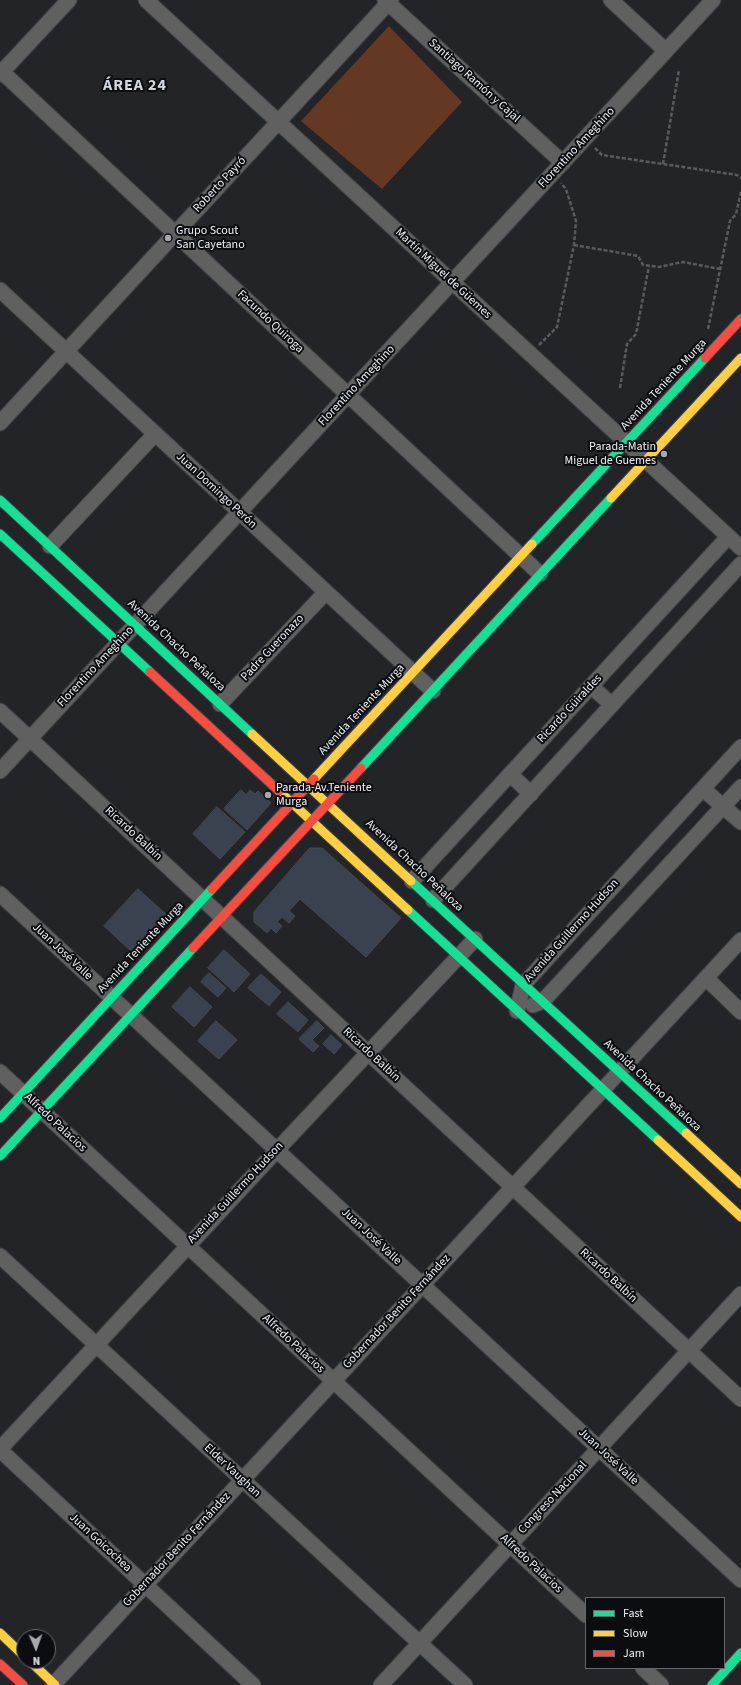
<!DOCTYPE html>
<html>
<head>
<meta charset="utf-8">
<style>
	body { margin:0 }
	#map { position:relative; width:741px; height:1685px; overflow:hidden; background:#222427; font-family:"Source Sans 3",sans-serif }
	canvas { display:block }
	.legend { position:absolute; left:585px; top:1597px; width:140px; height:72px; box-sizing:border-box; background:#0b0d10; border:1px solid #66686c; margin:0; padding:5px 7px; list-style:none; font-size:12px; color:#eef1f5 }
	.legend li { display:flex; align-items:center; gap:8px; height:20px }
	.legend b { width:20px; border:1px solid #66686c }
	.north { position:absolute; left:16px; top:1629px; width:40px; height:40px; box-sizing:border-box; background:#0b0d10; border:1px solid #66686c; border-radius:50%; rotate:178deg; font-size:11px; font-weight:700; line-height:16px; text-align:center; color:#eef1f5 }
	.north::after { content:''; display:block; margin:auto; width:14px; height:18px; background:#a7a9ad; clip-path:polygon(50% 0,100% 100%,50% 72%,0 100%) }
</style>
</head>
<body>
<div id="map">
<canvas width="741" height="1685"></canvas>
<ul class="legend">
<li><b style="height:5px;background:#16e098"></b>Fast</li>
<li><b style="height:5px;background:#ffcf43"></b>Slow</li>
<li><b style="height:5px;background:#f24e42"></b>Jam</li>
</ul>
<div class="north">N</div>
</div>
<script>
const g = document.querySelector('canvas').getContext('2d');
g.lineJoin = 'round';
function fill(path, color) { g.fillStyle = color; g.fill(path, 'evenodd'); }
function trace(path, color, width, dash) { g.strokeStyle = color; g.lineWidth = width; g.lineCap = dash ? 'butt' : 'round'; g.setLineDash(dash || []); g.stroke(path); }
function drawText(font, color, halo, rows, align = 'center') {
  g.font = font + ' "Source Sans 3",sans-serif'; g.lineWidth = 4; g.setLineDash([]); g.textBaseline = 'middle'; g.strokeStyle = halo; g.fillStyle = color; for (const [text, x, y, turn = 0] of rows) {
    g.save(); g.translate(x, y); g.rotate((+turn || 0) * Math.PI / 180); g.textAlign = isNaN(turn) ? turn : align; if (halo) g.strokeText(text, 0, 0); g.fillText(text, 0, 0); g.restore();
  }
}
fill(new Path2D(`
	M 389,26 L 462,102 L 382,189 L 301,121 Z`), '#653824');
const building = new Path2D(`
	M 241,790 L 246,795 L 250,790 L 255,794 L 258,791 L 271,803 L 247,830 L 224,809 Z
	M 217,807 L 245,832 L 220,859 L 193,834 Z
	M 310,848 L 322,848 L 401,918 L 366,957 L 300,899 L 289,911 L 295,916 L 289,923 L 282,917 L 277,922 L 282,926 L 276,933 L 271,928 L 267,933 L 254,922 L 254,912 Z
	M 138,889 L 168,916 L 133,953 L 104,926 Z
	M 224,950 L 250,974 L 234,992 L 208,968 Z
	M 209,973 L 226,988 L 218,997 L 201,982 Z
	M 261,974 L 281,992 L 269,1006 L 248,988 Z
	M 190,987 L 212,1007 L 194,1027 L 172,1007 Z
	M 288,1002 L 308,1020 L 298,1032 L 277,1014 Z
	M 216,1021 L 237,1040 L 219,1059 L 198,1041 Z
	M 317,1021 L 324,1028 L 312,1040 L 319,1046 L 313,1052 L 299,1039 Z
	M 331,1035 L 342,1045 L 334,1054 L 323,1044 Z`);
fill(building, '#39424e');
trace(building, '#47494c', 1);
const street = new Path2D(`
	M 146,0 L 741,548
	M 385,0 L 563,163
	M 611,0 L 666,51
	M 0,70 L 540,574
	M 0,74 L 69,0
	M 0,290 L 433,691
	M 0,423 L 391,0
	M 50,546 L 155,434
	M 591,686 L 612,705
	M 220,704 L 326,592
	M 0,711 L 741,1399
	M 0,771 L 713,0
	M 510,774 L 531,794
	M 703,789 L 741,822
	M 412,881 L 728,537
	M 0,894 L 741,1580
	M 433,900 L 741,564
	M 706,978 L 741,1012
	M 533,1005 L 543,1001 L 741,787
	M 517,1011 L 523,985 L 741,747
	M 0,1072 L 586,1615
	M 0,1256 L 465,1685
	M 0,1449 L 277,1150 L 475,939
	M 0,1450 L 253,1685
	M 643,1668 L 661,1685
	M 53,1685 L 741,940
	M 381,1685 L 741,1294`);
const fast = new Path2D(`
	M 0,500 L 252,734
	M 0,534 L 150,672
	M 532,544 L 705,358
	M 361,768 L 611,498
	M 411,881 L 686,1133
	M 408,910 L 658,1140
	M 0,1118 L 212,889
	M 0,1156 L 193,948
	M 712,1685 L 741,1653`);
const slow = new Path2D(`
	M 611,498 L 741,358
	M 252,734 L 411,881
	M 314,779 L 532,544
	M 279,791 L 408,910
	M 686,1133 L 741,1184
	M 658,1140 L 741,1217
	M 0,1633 L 24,1656
	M 30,1661 L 55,1685`);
const jam = new Path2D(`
	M 705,358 L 741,319
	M 150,672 L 279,791
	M 212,889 L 314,779
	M 193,948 L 361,768
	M 0,1664 L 23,1685`);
trace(street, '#3f4143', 17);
trace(fast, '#3f4143', 11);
trace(slow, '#3f4143', 11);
trace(jam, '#3f4143', 11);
trace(new Path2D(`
	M 595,148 L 602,155 L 737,175 L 741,178
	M 663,164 L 679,70
	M 574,245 L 638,256 L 643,265 L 659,267 L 683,262 L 720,269
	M 708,329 L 730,221 L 736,214 L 741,192
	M 539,345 L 557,327 L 574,245 L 576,221 L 566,189 L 561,183
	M 620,388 L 627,344 L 636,334 L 649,266`), '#5b5b5d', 2.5, [4, 2]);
trace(street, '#616060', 15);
trace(fast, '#16e098', 9);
trace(slow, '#ffcf43', 9);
trace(jam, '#f24e42', 9);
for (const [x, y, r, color] of [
	[168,238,4,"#a7a9ad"],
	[664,454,4,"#a7a9ad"],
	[268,795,4,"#a7a9ad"]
]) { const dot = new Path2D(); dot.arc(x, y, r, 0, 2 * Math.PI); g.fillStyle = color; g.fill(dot); trace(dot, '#0b0d10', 1.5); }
drawText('12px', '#eef1f5', '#0b0d10', [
	["Santiago Ramón y Cajal",474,81,42],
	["Florentino Ameghino",577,148,-47],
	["Roberto Payró",220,185,-47],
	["Martín Miguel de Güemes",443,274,43],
	["Facundo Quiroga",270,322,43],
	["Avenida Teniente Murga",664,385,-47],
	["Florentino Ameghino",357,386,-47],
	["Juan Domingo Perón",216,491,43],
	["Avenida Chacho Peñaloza",176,646,43],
	["Padre Gueronazo",273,648,-47],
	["Florentino Ameghino",96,667,-47],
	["Ricardo Güiraldes",570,709,-47],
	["Avenida Teniente Murga",362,710,-47],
	["Ricardo Balbín",133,834,43],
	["Avenida Chacho Peñaloza",414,866,43],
	["Avenida Guillermo Hudson",572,931,-48],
	["Avenida Teniente Murga",141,948,-47],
	["Juan José Valle",62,952,43],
	["Ricardo Balbín",371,1055,43],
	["Avenida Chacho Peñaloza",652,1086,43],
	["Alfredo Palacios",55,1123,43],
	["Avenida Guillermo Hudson",236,1193,-47],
	["Juan José Valle",371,1237,43],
	["Ricardo Balbín",608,1276,43],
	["Gobernador Benito Fernández",397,1312,-47],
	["Alfredo Palacios",293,1344,43],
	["Juan José Valle",608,1457,43],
	["Elder Vaughan",232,1471,43],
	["Congreso Nacional",553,1498,-47],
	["Juan Goicochea",100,1543,43],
	["Gobernador Benito Fernández",177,1550,-47],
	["Alfredo Palacios",531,1564,43]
]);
drawText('12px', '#eef1f5', '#0b0d10', [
	["Grupo Scout",176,231],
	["San Cayetano",176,245],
	["Parada-Matin",656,447,"right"],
	["Miguel de Guemes",656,461,"right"],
	["Parada-Av.Teniente",276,788],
	["Murga",276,802]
], 'left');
g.letterSpacing = '1px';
drawText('bold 16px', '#d2d8e1', '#0b0d10', [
	["ÁREA 24",135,86]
]);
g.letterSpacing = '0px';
</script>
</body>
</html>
